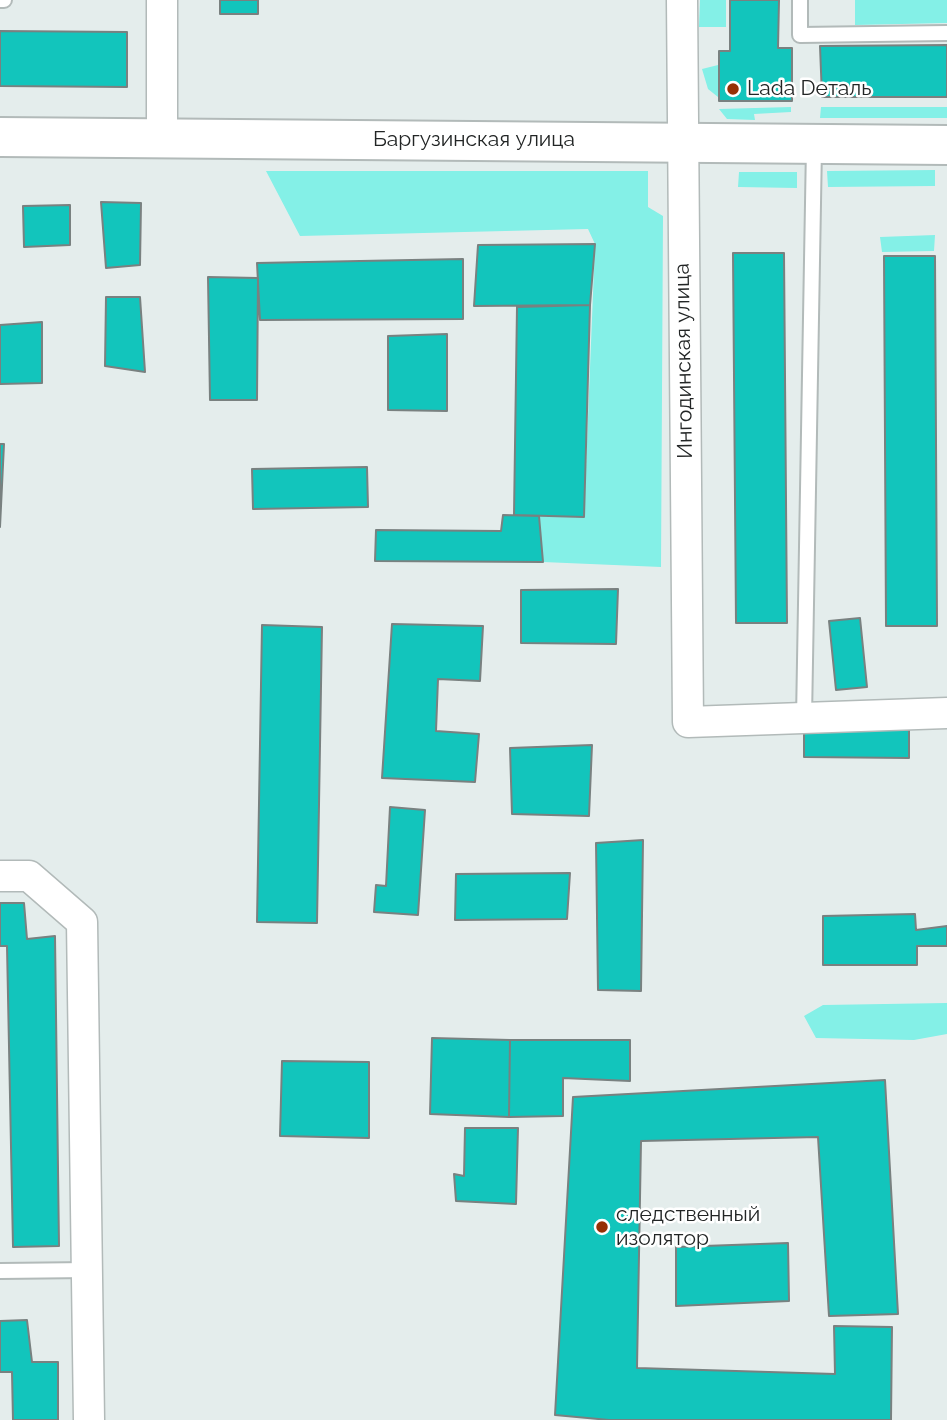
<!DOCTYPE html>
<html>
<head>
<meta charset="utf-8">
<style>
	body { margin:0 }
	canvas { display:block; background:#e4edec }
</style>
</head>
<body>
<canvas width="947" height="1420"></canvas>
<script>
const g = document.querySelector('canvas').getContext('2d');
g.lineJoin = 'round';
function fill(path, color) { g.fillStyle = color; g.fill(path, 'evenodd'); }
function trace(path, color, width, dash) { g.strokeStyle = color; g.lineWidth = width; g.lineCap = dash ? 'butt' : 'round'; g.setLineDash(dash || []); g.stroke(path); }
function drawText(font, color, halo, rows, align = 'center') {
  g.font = font + ' Raleway,sans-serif'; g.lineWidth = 5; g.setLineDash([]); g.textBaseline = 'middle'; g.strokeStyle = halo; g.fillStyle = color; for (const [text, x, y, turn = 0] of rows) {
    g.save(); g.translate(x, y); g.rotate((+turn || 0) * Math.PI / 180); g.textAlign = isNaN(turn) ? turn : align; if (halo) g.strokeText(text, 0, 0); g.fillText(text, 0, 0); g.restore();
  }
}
fill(new Path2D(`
	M 700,0 L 726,0 L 726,27 L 699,27 Z
	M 855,0 L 947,0 L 947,23 L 855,25 Z
	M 718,65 L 718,97 L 708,89 L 702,69 Z
	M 791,107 L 791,112 L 754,114 L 755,120 L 727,119 L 719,109 Z
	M 821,107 L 947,107 L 947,118 L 820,118 Z
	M 935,170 L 935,186 L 828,187 L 827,171 Z
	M 266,171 L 648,171 L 648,207 L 663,216 L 661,567 L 543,562 L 539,516 L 584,517 L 595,244 L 588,229 L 300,236 Z
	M 739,172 L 797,172 L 797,188 L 738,187 Z
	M 935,235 L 934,251 L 882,252 L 880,237 Z
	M 947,1003 L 947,1034 L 914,1040 L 816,1038 L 804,1016 L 823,1005 Z`), '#84f0e7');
const building = new Path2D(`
	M 220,0 L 258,0 L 258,14 L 220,14 Z
	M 730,0 L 779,0 L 778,48 L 792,48 L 792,101 L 719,101 L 719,51 L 730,51 Z
	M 0,31 L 127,32 L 127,87 L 0,86 Z
	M 947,45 L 947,97 L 822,97 L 820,46 Z
	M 101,202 L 141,203 L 140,265 L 106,268 Z
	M 70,205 L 70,245 L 24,247 L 23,206 Z
	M 595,244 L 590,305 L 474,306 L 478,245 Z
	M 733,253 L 784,253 L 787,623 L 736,623 Z
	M 884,256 L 935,256 L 937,626 L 886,626 Z
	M 463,259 L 463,319 L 260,320 L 257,263 Z
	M 208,277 L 258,278 L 257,400 L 210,400 Z
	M 106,297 L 140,297 L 145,372 L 105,366 Z
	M 590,305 L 584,517 L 514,515 L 517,307 Z
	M 42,322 L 42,383 L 0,384 L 0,325 Z
	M 447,334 L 447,411 L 388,410 L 388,336 Z
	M 0,444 L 4,444 L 0,527 Z
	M 367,467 L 368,507 L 253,509 L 252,469 Z
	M 503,515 L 539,516 L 543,562 L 375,561 L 376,530 L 501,531 Z
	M 618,589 L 616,644 L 521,643 L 521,590 Z
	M 860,618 L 867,687 L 836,690 L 829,621 Z
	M 392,624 L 483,626 L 480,681 L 438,679 L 436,731 L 479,734 L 475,782 L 382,778 Z
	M 262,625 L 322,627 L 317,923 L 257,922 Z
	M 804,729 L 909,730 L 909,758 L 804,757 Z
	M 592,745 L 589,816 L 512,814 L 510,748 Z
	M 390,807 L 425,810 L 418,915 L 374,912 L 376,885 L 386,886 Z
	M 643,840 L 641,991 L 598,990 L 596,843 Z
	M 570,873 L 567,919 L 455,920 L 456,874 Z
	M 0,903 L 24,903 L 27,939 L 55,936 L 59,1246 L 13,1247 L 7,946 L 0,946 Z
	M 915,914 L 916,930 L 947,926 L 947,946 L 917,946 L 917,965 L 823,965 L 823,916 Z
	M 432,1038 L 510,1040 L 509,1117 L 430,1114 Z
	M 510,1040 L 630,1040 L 630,1081 L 563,1078 L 563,1116 L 509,1117 Z
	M 282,1061 L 369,1062 L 369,1138 L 280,1136 Z
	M 885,1080 L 898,1314 L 829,1316 L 818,1137 L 641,1141 L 637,1368 L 835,1374 L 834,1326 L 892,1327 L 891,1420 L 609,1420 L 555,1415 L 573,1097 Z
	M 465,1128 L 518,1128 L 516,1204 L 456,1201 L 454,1174 L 464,1176 Z
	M 788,1243 L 789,1301 L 676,1306 L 676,1247 Z
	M 27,1320 L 32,1362 L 58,1362 L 58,1420 L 13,1420 L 12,1372 L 0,1372 L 0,1321 Z`);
fill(building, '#12c5bc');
trace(building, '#798180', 2);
const service = new Path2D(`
	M 0,0 L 4,0
	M 800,0 L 800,35 L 947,33
	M 804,718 L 814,146
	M 0,1271 L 89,1270`);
const minor = new Path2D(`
	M 682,0 L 688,722 L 947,713
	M 162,138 L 162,0
	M 0,876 L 29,876 L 82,922 L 89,1420`);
const secondary = new Path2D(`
	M 0,137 L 947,145`);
trace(service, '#b2bab9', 18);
trace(minor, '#b2bab9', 33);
trace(secondary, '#b2bab9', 42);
trace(service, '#fff', 14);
trace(minor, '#fff', 30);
trace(secondary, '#fff', 38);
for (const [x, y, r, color] of [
	[733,89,7,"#963005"],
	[602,1227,7,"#963005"]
]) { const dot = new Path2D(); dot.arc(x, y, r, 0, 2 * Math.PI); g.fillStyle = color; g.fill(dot); trace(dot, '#fff', 2.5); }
drawText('21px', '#222525', '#fff', [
	["Lada Dеталь",747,89],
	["следственный",616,1215],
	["изолятор",616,1239]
], 'left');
drawText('21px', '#222525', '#fff', [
	["Баргузинская улица",474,140],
	["Ингодинская улица",684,361,-91]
]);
</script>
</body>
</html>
